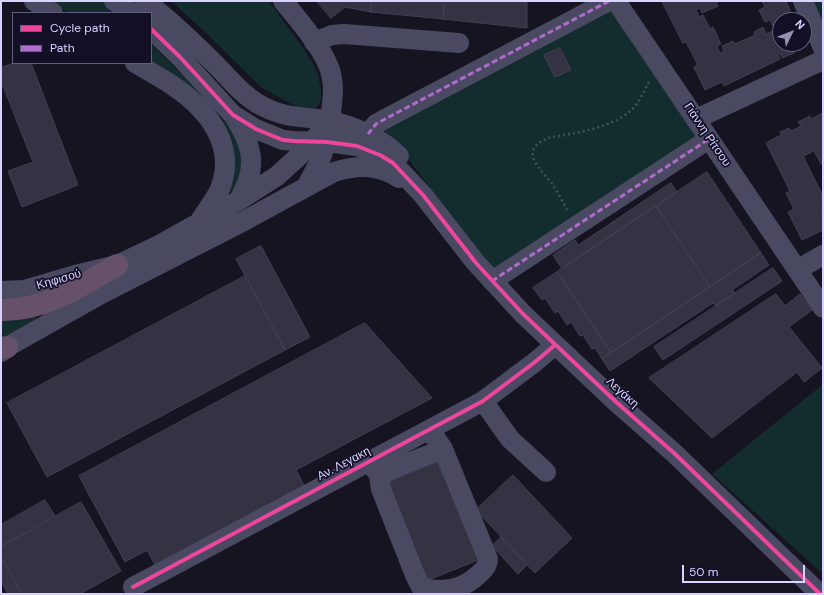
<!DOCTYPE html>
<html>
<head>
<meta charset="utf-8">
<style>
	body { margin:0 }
	#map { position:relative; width:824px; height:595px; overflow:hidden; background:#161421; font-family:"DM Sans",sans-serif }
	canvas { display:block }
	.frame { position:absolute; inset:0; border:2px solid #d9d4ff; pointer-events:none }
	.legend { position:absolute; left:12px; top:12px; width:140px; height:52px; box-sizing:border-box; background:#130f26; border:1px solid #625e7d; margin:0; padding:5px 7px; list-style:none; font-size:12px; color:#d9d4ff }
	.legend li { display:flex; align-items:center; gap:8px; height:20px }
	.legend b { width:20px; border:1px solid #625e7d }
	.north { position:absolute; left:772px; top:12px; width:40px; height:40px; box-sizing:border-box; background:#130f26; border:1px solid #625e7d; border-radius:50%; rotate:47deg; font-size:11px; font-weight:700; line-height:16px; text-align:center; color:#d9d4ff }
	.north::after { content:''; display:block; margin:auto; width:14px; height:18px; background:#9591b1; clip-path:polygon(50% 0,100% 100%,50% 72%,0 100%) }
	.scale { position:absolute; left:682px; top:565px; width:123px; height:18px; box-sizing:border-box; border:2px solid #d9d4ff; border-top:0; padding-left:5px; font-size:12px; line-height:14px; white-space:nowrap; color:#d9d4ff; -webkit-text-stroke:3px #130f26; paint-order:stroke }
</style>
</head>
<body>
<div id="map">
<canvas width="824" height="595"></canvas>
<div class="frame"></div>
<ul class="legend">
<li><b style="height:5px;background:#ed469a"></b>Cycle path</li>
<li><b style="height:5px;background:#b06ccc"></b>Path</li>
</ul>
<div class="north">N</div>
<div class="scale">50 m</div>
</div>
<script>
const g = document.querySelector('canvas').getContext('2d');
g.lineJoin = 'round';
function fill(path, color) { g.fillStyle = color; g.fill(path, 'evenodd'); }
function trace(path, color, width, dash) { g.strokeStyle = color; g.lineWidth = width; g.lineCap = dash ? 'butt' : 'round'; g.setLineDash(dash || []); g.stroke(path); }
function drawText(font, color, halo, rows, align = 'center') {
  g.font = font + ' "DM Sans",sans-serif'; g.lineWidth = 3.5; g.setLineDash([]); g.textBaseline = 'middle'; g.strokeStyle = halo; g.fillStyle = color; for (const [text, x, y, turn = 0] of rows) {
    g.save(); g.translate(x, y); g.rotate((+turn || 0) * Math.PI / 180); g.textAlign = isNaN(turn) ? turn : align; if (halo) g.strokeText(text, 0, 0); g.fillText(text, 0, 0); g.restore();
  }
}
fill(new Path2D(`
	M 49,1 L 116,1 L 109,11 L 111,13 L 69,13 Z
	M 171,1 L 269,1 L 304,49 L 317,71 L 321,89 L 321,98 L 320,103 L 315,109 L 304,109 L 295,106 L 262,88 L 205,32 Z
	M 813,1 L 823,1 L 823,27 Z
	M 612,7 L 701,138 L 495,272 L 405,155 L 380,133 Z
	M 151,44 L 197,89 L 199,91 L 198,93 L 151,63 Z
	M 222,121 L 225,121 L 238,139 L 243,166 L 234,189 L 229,193 L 228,191 Z
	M 36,316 L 37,319 L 35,321 L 1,339 L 1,318 Z
	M 823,384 L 823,574 L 712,474 Z`), '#132c2d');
const building = new Path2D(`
	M 317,1 L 372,1 L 371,12 L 345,7 L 331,18 Z
	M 372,1 L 445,1 L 443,19 L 371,12 Z
	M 445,1 L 527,1 L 527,28 L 443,19 Z
	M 662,1 L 720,1 L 716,3 L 718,6 L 702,13 L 700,8 L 696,10 L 699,17 L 703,15 L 710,29 L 713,27 L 721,44 L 717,46 L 720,53 L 724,51 L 722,46 L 733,41 L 735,44 L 755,35 L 754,32 L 763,27 L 766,34 L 775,30 L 770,20 L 765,22 L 759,10 L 765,7 L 762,1 L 786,1 L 794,20 L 798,18 L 798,20 L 780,20 L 780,44 L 802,44 L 792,49 L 794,53 L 782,58 L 780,53 L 778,54 L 780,59 L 724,86 L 722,82 L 705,90 L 694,67 L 698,65 L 686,42 L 683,43 Z
	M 804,32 L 808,41 L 804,43 Z
	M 560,48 L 571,70 L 555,77 L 544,55 Z
	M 14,63 L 31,63 L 78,185 L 22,207 L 8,171 L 33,162 L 1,81 L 1,68 Z
	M 823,113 L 823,163 L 821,164 L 814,151 L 803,156 L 823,196 L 823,210 L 821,211 L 823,214 L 823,230 L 802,240 L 788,212 L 794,209 L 786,193 L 790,191 L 766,143 L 781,135 L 780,132 L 789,128 L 791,131 L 801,126 L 798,122 L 810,116 L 811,119 Z
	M 707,172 L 761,253 L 710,287 L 656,206 Z
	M 671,183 L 677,192 L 562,269 L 553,255 L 575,240 L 578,245 Z
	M 656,206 L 710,287 L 611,353 L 557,272 Z
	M 261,246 L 310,337 L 285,350 L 236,259 Z
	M 761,253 L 769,265 L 732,290 L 735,293 L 716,306 L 713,303 L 610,371 L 602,359 Z
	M 773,268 L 782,281 L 663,360 L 654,347 Z
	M 557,272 L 611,353 L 602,359 L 595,348 L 592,349 L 583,335 L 580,336 L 571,322 L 567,325 L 558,311 L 555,313 L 545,298 L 542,300 L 533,288 Z
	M 245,276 L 285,350 L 47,477 L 7,403 Z
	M 776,294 L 785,306 L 800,294 L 812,310 L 789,327 L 822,368 L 804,382 L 797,372 L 712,438 L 649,378 Z
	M 365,323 L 432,398 L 296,470 L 305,487 L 156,567 L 147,550 L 125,562 L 79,476 Z
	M 443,461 L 483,558 L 426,581 L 386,484 Z
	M 513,475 L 572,538 L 535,573 L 476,510 Z
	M 45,500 L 55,516 L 1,547 L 1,525 Z
	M 81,502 L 121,571 L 80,594 L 22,594 L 1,557 L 1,547 Z
	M 501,537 L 527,565 L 518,574 L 492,546 Z
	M 1,557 L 22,594 L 8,594 L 1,581 Z`);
fill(building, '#343243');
trace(building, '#433f54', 1);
trace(new Path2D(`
	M 567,210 C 563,202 558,193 553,185 C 541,169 517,151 548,138 C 575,133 617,128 635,106 C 641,99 644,90 649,82`), '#44505f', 2.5, [2, 3]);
trace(new Path2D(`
	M 34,1 L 53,13
	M 114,1 L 132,13
	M 145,1 C 170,20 193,42 215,64 C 230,79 243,96 262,106 C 286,119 305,116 330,121 C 355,126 381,138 399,156
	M 283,1 C 298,19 320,45 329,67 C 336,86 332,102 330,121 C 328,135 326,147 320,160 C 316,169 311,178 306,187
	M 616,1 L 823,308
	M 803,1 L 823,48
	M 151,29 L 180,57 L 233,115 L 256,129 L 283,140 L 294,141 L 327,142 L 357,146 L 380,155 L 393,163 L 423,195 L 476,263 L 523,314 L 615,401 L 674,453 L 820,594
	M 314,42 L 332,35 L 344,34 L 459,43
	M 135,63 C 150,72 166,80 179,90 C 212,114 237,150 219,191 C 214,201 207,210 201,219
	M 234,116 C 254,148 258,169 238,201
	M 696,119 L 823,60
	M 368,134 L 376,124 L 385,119 L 609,1
	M 797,270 L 823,255
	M 492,281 L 709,139
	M 1,291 L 24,290 L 75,275 L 117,265 L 159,245 L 238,201 L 277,176 L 300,155 L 330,121
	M 1,352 L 7,347 L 101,294 L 242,222 L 334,172 C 357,165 377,164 399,178
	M 483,401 L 510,439 L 546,472
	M 369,461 L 379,475 L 381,489 L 415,575 L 421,587 C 442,593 462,590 478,575 C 483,571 488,566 488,559 L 443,449 L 430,430
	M 379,475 L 443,449
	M 133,587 L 483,401 L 535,362 L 555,345`), '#4a4962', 20);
trace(new Path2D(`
	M 1,310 C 44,311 81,286 117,265
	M 1,348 L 7,347`), '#67516a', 22);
trace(new Path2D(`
	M 368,134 L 376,124 L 385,119 L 609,1
	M 492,281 L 709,139`), '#b06ccc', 3, [6, 3]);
trace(new Path2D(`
	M 151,29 L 180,57 L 233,115 L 256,129 L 283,140 L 294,141 L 327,142 L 357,146 L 380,155 L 393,163 L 423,195 L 476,263 L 523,314 L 615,401 L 674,453 L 820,594
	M 133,587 L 483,401 L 535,362 L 555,345`), '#ed469a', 4);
drawText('12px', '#d9d4ff', '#130f26', [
	["Γιάννη Ρίτσου",707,135,56],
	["Κηφισού",59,280,-16],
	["Λεγάκη",622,393,42],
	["Αν. Λεγακη",344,464,-28]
]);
</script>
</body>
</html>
